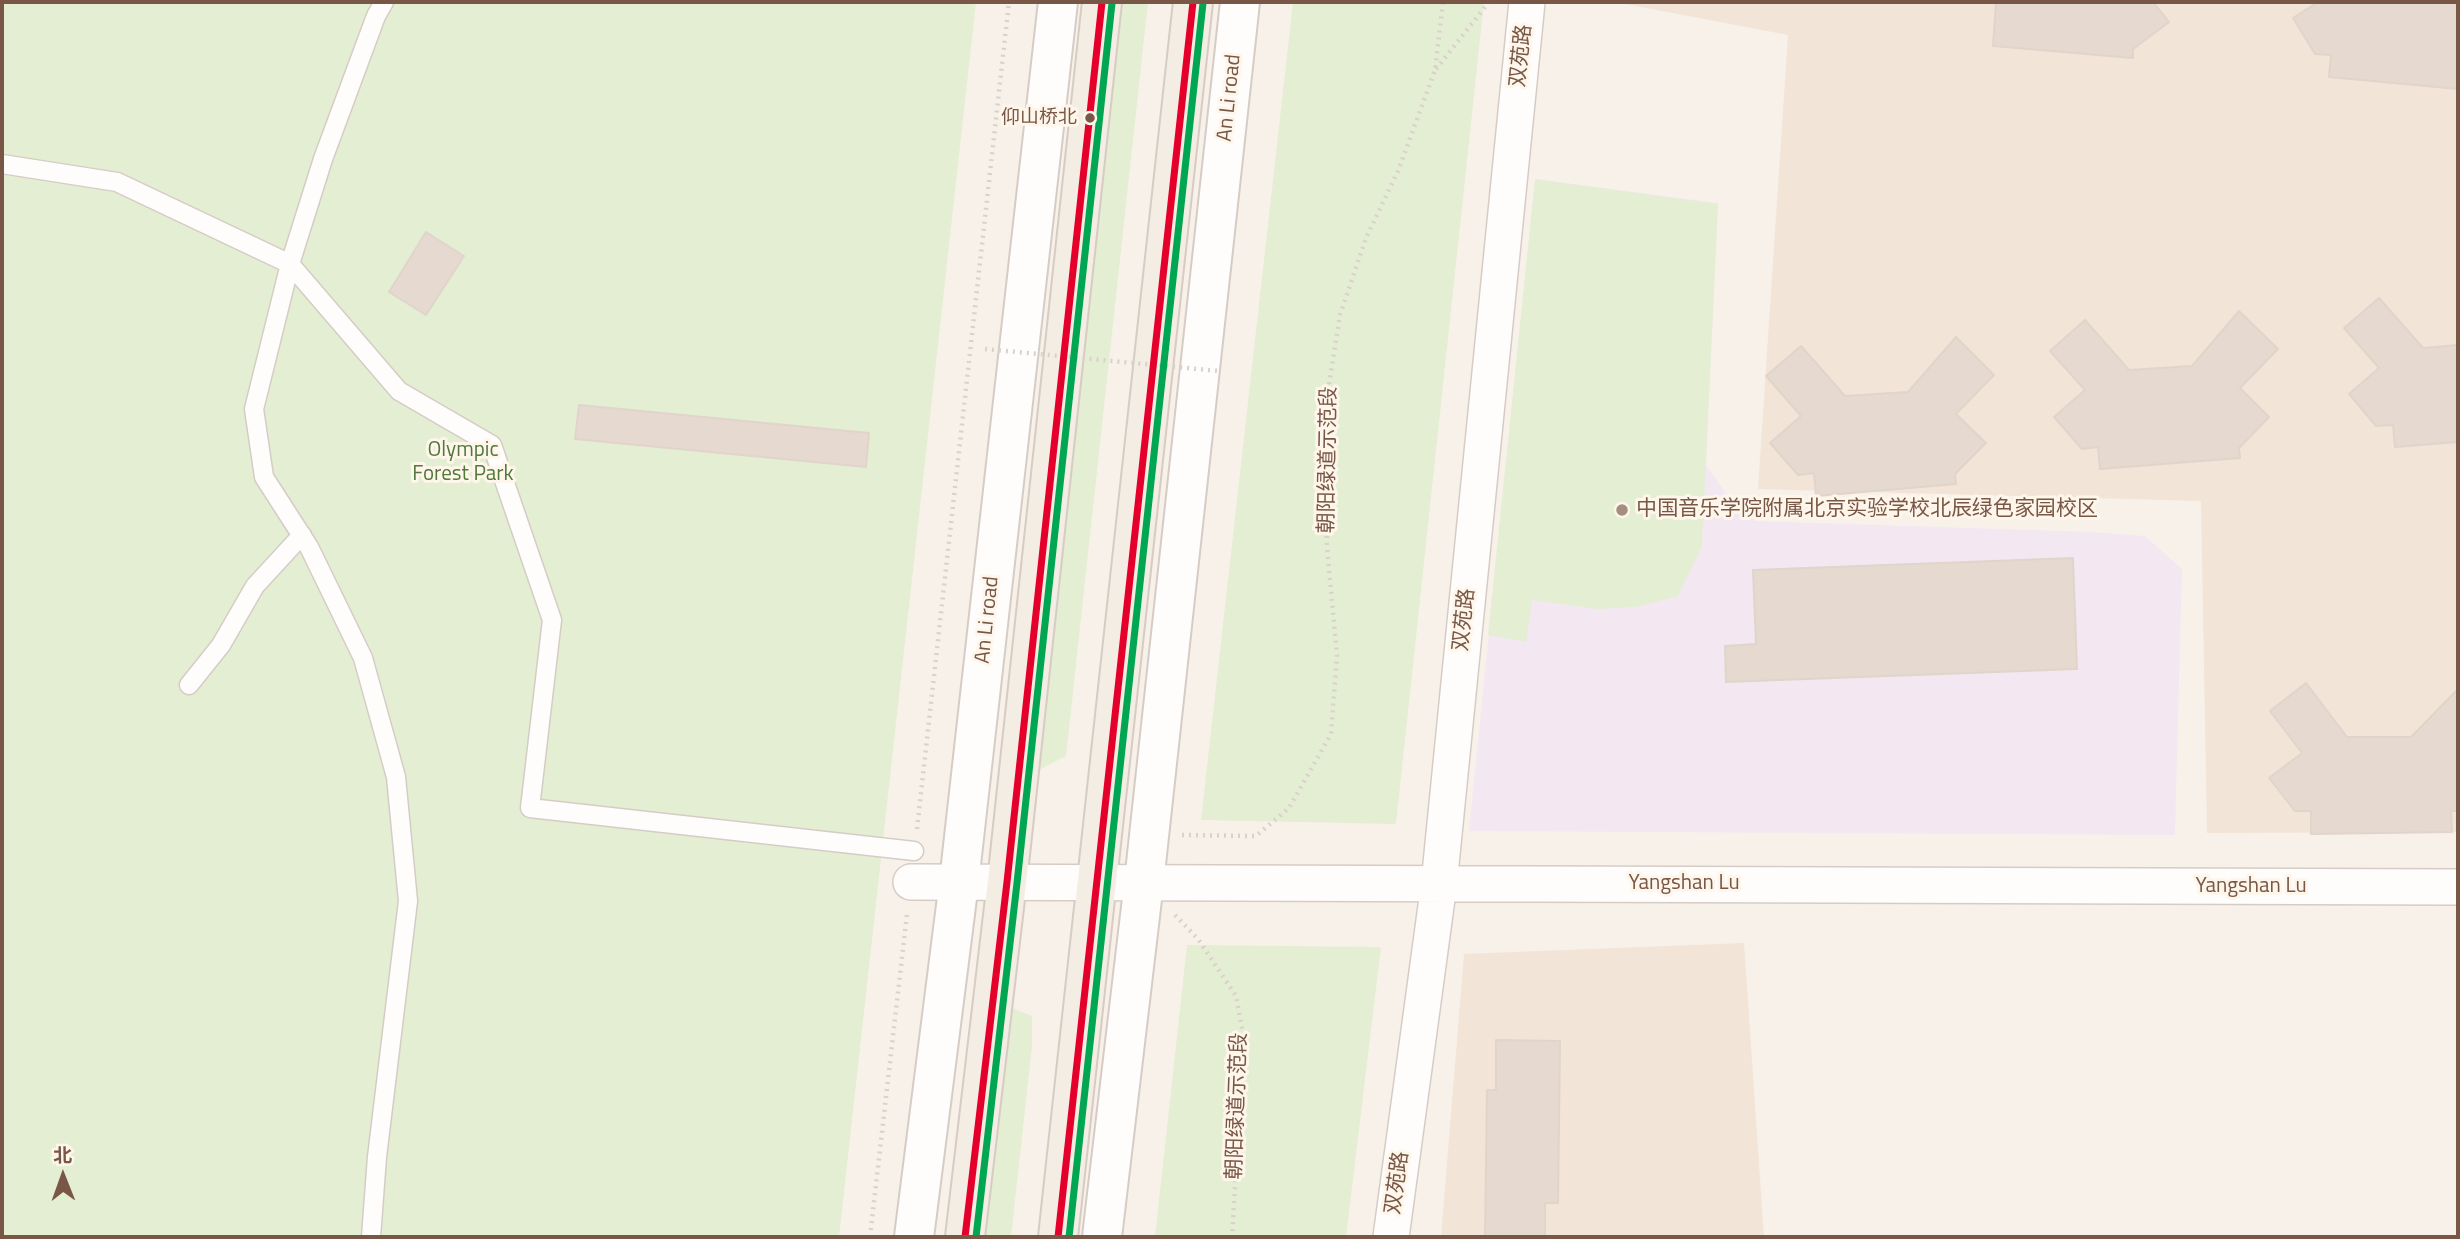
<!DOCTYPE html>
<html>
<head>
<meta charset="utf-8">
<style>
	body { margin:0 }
	#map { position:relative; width:2460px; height:1239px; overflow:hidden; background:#f8f1e9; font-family:"Titillium Web","Noto Sans SC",sans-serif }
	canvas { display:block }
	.frame { position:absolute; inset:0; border:4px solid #785747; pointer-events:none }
	.north { position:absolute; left:28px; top:1141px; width:70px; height:70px; -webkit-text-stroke:5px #fff6eb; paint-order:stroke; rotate:359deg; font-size:19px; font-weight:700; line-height:28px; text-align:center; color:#785747 }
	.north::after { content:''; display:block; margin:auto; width:24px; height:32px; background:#785747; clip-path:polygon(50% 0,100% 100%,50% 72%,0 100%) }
</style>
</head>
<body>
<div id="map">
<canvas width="2460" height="1239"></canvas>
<div class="frame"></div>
<div class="north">北</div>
</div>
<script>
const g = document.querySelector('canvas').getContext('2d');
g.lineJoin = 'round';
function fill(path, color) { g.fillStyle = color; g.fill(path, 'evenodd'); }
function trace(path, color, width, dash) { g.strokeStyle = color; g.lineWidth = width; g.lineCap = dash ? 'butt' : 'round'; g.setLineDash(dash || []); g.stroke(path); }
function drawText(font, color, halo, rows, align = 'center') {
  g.font = font + ' "Titillium Web","Noto Sans SC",sans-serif'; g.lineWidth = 6; g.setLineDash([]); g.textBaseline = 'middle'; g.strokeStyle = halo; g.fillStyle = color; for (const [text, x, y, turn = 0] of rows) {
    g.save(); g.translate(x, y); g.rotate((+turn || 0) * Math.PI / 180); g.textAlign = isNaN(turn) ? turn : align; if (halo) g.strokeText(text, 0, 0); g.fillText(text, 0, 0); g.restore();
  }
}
fill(new Path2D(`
	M 1615,2 L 2458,2 L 2458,832 L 2207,833 L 2201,501 L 1758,489 L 1788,35 Z
	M 1744,943 L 1764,1237 L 1441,1237 L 1464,954 Z`), '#f2e4d6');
fill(new Path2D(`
	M 1535,179 L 1718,203 L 1706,465 L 1730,499 L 1755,521 L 2092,532 L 2145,536 L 2182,569 L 2175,835 L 1469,831 Z`), '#f3e8f2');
fill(new Path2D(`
	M 2,2 L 976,2 L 839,1237 L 2,1237 Z
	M 1098,2 L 1148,2 L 1066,756 L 1035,772 Z
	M 1293,2 L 1484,2 L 1396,824 L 1201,820 Z
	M 1535,179 L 1718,204 L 1702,546 L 1678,596 L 1636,607 L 1597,609 L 1532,600 L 1526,642 L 1488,635 Z
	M 1187,945 L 1381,947 L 1346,1237 L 1155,1237 Z
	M 1012,1008 L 1032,1016 L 1032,1046 L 1011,1237 L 959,1237 L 981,1020 Z`), '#e4eed3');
const building = new Path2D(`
	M 1996,2 L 2153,2 L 2169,22 L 2133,49 L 2133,58 L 1993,46 Z
	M 2318,2 L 2458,2 L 2458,89 L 2329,77 L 2331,55 L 2315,54 L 2293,18 Z
	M 426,232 L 464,256 L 426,315 L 389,292 Z
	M 2379,298 L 2423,348 L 2458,345 L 2458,442 L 2395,447 L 2393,425 L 2376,426 L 2349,394 L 2379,368 L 2344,328 Z
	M 2239,311 L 2278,349 L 2240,388 L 2269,417 L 2239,448 L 2240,458 L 2100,469 L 2098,447 L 2082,449 L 2054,417 L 2085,390 L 2050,351 L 2085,320 L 2129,370 L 2192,366 Z
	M 1956,337 L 1994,375 L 1956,414 L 1986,443 L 1955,474 L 1956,484 L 1816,496 L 1814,473 L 1798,475 L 1770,443 L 1801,416 L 1766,376 L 1801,346 L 1845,396 L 1908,392 Z
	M 579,405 L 869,433 L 866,467 L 575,439 Z
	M 2073,558 L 2077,669 L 1726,682 L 1725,646 L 1756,644 L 1753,570 Z
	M 2306,683 L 2347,737 L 2411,737 L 2458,689 L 2458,811 L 2451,811 L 2452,832 L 2311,834 L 2311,811 L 2295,811 L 2269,778 L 2302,753 L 2270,711 Z
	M 1496,1040 L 1560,1041 L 1558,1203 L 1545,1203 L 1545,1237 L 1485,1237 L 1487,1090 L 1496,1090 Z`);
fill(building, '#e5d9d0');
trace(building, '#e1d4cb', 2);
const service = new Path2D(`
	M 2,164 L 117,182 L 290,264 L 399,391 L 492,445 L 552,620 L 530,808 L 914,851
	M 189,685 L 221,645 L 255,586 L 302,535
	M 371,1237 L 377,1157 L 408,901 L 396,777 L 363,658 L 309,547 L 264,477 L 254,409 L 290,264 L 323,159 L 376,16 L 384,2`);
const minor = new Path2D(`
	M 911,882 L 2458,887
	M 1391,1237 L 1439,884 L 1527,2`);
const tertiary = new Path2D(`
	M 914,1237 L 959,882 L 1058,2
	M 1102,1237 L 1144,882 L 1240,2`);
const primary = new Path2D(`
	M 965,1237 L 1007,882 L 1102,2
	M 1058,1237 L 1193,2`);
trace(service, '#d6ccc6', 21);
trace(minor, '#d6ccc6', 38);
trace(tertiary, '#d6ccc6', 42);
trace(primary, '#d7ccc4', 42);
trace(new Path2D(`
	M 1436,69 L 1489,2
	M 917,829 L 1009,2
	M 1182,835 L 1256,836 L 1289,808 L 1331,734 L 1337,655 L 1327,547 L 1325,461 L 1328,391 L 1340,315 L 1366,238 L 1398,171 L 1435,70 L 1443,2
	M 1175,915 L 1198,939 L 1236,996 L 1244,1039 L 1232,1237
	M 870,1237 L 907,914`), '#dad1cb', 4.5, [2, 5]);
trace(service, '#fefdfc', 18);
trace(minor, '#fefdfc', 35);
trace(tertiary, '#fefdfc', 38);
trace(primary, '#f3ede4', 38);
trace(new Path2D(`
	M 985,349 L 1219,371`), '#dad1cb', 4.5, [2, 5]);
trace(new Path2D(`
	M 965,1237 L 1007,882 L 1102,2
	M 1058,1237 L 1193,2`), '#e4002b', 7);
trace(new Path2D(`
	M 976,1237 L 1017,883 L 1112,3
	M 1069,1237 L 1203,3`), '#00a651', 7);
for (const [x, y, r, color] of [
	[1090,118,6,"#785747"],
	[1622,510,7,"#a58d80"]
]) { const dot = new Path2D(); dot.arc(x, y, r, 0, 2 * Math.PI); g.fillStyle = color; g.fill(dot); trace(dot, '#fff6eb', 2.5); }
drawText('19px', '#785747', '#fff6eb', [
	["仰山桥北",1077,118]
], 'right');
drawText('21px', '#785747', '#fff6eb', [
	["双苑路",1522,56,-84],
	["An Li road",1230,98,-84],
	["朝阳绿道示范段",1329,460,-89],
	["An Li road",988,620,-84],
	["双苑路",1465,620,-84],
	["Yangshan Lu",1684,884],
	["Yangshan Lu",2251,887],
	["朝阳绿道示范段",1238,1106,-88],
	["双苑路",1398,1183,-82]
]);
drawText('21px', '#51793c', '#fff6eb', [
	["Olympic",463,451],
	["Forest Park",463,475]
]);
drawText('21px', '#785747', '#fff6eb', [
	["中国音乐学院附属北京实验学校北辰绿色家园校区",1636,510]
], 'left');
</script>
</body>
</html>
